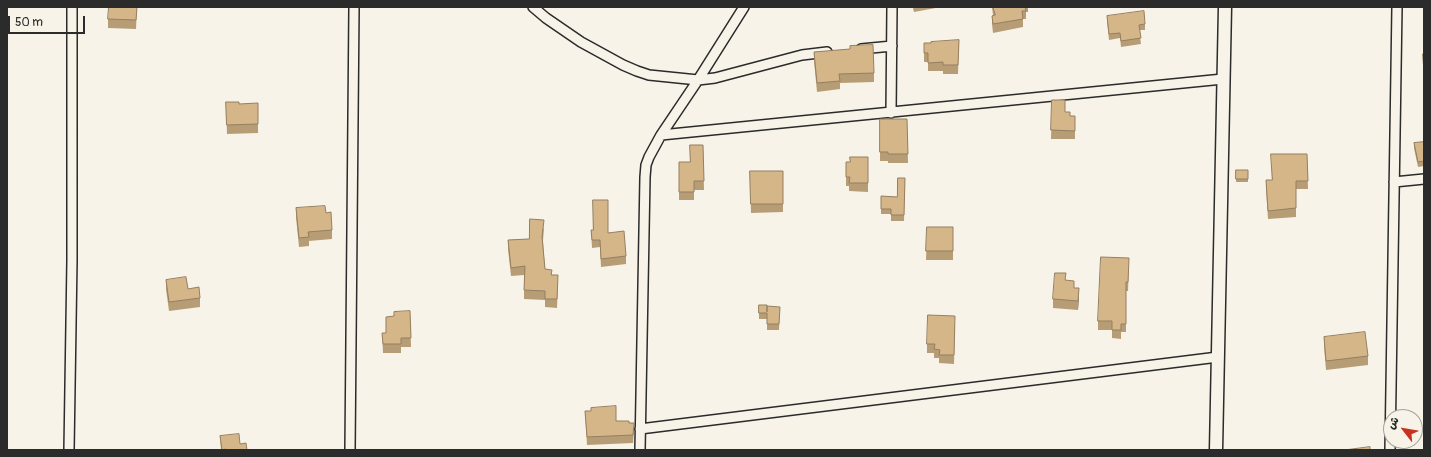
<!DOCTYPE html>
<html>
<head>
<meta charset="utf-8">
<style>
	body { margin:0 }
	#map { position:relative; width:1431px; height:457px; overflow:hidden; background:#f7f3e8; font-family:Pangolin,"Playpen Sans Arabic",sans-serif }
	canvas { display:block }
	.frame { position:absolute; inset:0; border:8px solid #2b2b2b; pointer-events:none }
	.north { position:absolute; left:1383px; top:409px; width:40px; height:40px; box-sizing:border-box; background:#f7f3e8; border:1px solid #a5a39c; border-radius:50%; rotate:301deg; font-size:11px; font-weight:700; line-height:16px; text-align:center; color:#2b2b2b }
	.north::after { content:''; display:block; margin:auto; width:14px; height:18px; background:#c8321e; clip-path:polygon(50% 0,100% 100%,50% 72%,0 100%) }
	.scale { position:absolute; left:8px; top:16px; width:77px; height:18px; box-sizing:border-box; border:2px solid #2b2b2b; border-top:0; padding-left:5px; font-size:12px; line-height:14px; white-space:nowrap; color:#2b2b2b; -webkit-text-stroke:3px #f7f3e8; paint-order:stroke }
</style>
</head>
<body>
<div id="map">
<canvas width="1431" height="457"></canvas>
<div class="frame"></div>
<div class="north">ش</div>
<div class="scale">50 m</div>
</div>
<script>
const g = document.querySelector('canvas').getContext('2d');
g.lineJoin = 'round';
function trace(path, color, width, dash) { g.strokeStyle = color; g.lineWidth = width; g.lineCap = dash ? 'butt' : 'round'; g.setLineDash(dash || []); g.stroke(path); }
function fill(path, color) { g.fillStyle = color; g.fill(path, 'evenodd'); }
const minor = new Path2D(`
	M 533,7 L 546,18 L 581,42 L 623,65 L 637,71 L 649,75 L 698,80 L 715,78 L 802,55 L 827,52
	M 861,49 L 892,46
	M 891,113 L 892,7
	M 661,135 L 1223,79
	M 1394,182 L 1424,179
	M 640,429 L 1218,357
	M 69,450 L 72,260 L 72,7
	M 350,450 L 354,7
	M 640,450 L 645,177 L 646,165 L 649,157 L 661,135 L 698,80 L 744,7
	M 1390,450 L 1397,7`);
const tertiary = new Path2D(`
	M 1216,450 L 1225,7`);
trace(minor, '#2b2b2b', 12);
trace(tertiary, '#2b2b2b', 15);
trace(minor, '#f7f3e8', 9);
trace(tertiary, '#f7f3e8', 12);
fill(new Path2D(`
	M 137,7 L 136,29 L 108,28 L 108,19 Z
	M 912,7 L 941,7 L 914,12 L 913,8 L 912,8 Z
	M 992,7 L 1028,7 L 1028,12 L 1026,12 L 1026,19 L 1023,19 L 1023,27 L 993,33 L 992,24 L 992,16 L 993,15 Z
	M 1107,16 L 1145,24 L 1145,30 L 1139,30 L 1141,44 L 1121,47 L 1120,38 L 1109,40 L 1107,21 Z
	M 959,40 L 958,74 L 943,74 L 943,71 L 928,71 L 928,62 L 924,62 L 924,43 L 931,43 Z
	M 814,52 L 874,73 L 874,82 L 840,83 L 840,89 L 817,92 L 814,61 Z
	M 1052,100 L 1065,112 L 1070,116 L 1075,116 L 1075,139 L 1051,139 Z
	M 226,102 L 239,104 L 258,124 L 258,133 L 227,134 Z
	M 880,119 L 907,119 L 908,163 L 888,163 L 888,161 L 880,161 Z
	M 1424,142 L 1424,166 L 1418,167 L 1414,148 L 1414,143 Z
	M 703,145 L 704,190 L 694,190 L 694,200 L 679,200 L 679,162 L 690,162 Z
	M 1307,154 L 1308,189 L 1296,189 L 1296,217 L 1268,219 L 1266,188 L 1266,180 L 1272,180 Z
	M 868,157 L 868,192 L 849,191 L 849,186 L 846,186 L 846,162 L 850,162 Z
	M 1236,170 L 1248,170 L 1248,182 L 1236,182 Z
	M 750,171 L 783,171 L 783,212 L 751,213 Z
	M 905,178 L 904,221 L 891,221 L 891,214 L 881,214 L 881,196 L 897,197 Z
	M 296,208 L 326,213 L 332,230 L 332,239 L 309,241 L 309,246 L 299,247 L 296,217 Z
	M 927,227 L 953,227 L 953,260 L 926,260 Z
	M 544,228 L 543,241 L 545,269 L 552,275 L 558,284 L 557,308 L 545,307 L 545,300 L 524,299 L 524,275 L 511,276 L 508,249 L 508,240 L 529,239 Z
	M 591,230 L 608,233 L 626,256 L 626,264 L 601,267 L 600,247 L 592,248 Z
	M 1129,267 L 1128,291 L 1126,291 L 1126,332 L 1121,332 L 1121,339 L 1112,338 L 1112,330 L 1098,330 L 1098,321 Z
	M 166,280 L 188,289 L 200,298 L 200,307 L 169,311 L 166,289 Z
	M 1066,280 L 1074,288 L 1079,297 L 1078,310 L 1053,308 L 1053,299 Z
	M 759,305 L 767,311 L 780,307 L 779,330 L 767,330 L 767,319 L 759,319 Z
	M 410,311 L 411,347 L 401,347 L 401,353 L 383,353 L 382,333 L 386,333 L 394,316 Z
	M 955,325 L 954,364 L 939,363 L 939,358 L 934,358 L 934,353 L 927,353 L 927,344 Z
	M 1324,337 L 1368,356 L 1368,365 L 1326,370 L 1324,346 Z
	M 585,411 L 616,421 L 629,423 L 634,431 L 633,443 L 587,445 Z
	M 220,436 L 240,444 L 247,450 L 221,450 Z`), '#b79d76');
fill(new Path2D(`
	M 1079,288 L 1079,297 L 1078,310 L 1078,301 Z`), '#957f60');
const building = new Path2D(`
	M 109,7 L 137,7 L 136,20 L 108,19 Z
	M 993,7 L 1025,7 L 1026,11 L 1022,11 L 1023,19 L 993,24 L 992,16 L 995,15 Z
	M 1144,11 L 1145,24 L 1139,25 L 1141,38 L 1121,41 L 1120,33 L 1109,34 L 1107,16 Z
	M 959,40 L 958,65 L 943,65 L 943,62 L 928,63 L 928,53 L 924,53 L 924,43 L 931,43 L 931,42 Z
	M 873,45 L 874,73 L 839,74 L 840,81 L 817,83 L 814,52 L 850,49 L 850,46 Z
	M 1423,54 L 1424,54 L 1424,71 Z
	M 1052,100 L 1065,100 L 1065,112 L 1070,112 L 1070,116 L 1075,116 L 1075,131 L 1051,130 Z
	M 226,102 L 239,102 L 239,104 L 258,103 L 258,124 L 227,125 Z
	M 880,119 L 907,119 L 908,154 L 888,154 L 888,152 L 880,152 Z
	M 1424,142 L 1424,161 L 1418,162 L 1414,143 Z
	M 690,145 L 703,145 L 704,181 L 694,181 L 694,192 L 679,192 L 679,162 L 690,162 Z
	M 1271,154 L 1307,154 L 1308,181 L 1296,181 L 1296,208 L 1268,211 L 1266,180 L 1272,180 Z
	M 850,157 L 868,157 L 868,183 L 849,183 L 850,177 L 846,177 L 846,162 L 850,162 Z
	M 1236,170 L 1248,170 L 1248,179 L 1236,179 Z
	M 750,171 L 783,171 L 783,204 L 751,204 Z
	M 898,178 L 905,178 L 904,215 L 891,215 L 891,209 L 881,209 L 881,196 L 897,197 Z
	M 593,200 L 608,200 L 608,233 L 624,231 L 626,256 L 601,259 L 600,240 L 592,240 L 591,230 L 593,230 Z
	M 325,206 L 326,213 L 331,212 L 332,230 L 308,232 L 309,237 L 299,238 L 296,208 Z
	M 530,219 L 544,220 L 542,237 L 545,269 L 552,270 L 551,275 L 558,275 L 557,299 L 545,299 L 545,291 L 524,290 L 525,266 L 511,268 L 508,240 L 529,239 Z
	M 927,227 L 953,227 L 953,251 L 926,251 Z
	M 1101,257 L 1129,258 L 1128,282 L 1126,282 L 1126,324 L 1121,324 L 1121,330 L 1112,330 L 1112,321 L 1098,321 Z
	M 1055,273 L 1066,273 L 1065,280 L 1074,281 L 1074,288 L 1079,288 L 1078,301 L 1053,299 Z
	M 186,277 L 188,289 L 199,287 L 200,298 L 169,302 L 166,280 Z
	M 759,305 L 767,305 L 767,312 L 767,306 L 780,307 L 779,324 L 767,324 L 767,313 L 759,313 Z
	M 410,311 L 411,338 L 401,338 L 401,344 L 383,344 L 382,333 L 386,333 L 386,317 L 394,316 L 394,312 Z
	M 928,315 L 955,316 L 954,355 L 939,355 L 940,350 L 934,349 L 935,344 L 927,344 Z
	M 1365,332 L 1368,356 L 1326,361 L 1324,337 Z
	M 616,406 L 616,421 L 629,421 L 629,423 L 634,423 L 633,435 L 587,437 L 585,411 L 591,411 L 591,408 Z
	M 239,434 L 240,444 L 246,443 L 247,450 L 226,450 L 226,449 L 222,450 L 220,436 Z
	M 1370,447 L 1370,450 L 1345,450 Z`);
fill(building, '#d5b689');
trace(building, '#957f60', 1);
</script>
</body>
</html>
